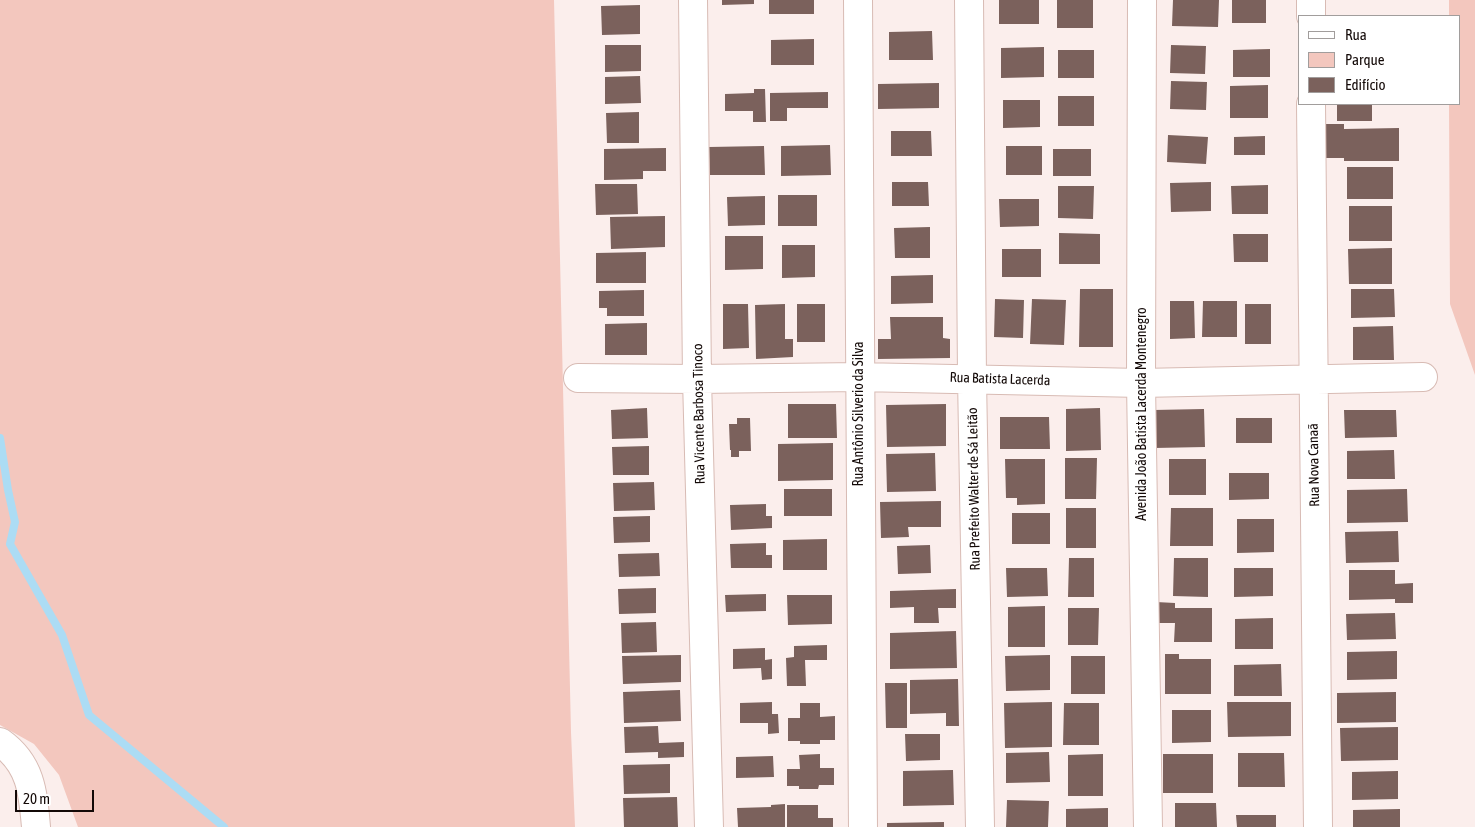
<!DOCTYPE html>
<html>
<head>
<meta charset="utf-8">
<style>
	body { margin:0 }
	#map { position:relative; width:1475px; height:827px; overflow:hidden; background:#fbeeec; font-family:"Asap Condensed",sans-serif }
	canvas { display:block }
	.legend { position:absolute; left:1298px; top:15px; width:162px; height:90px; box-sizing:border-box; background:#fff; border:1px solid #a19d9c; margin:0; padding:6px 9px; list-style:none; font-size:15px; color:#130907 }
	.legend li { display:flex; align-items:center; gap:10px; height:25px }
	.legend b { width:25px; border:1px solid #a19d9c }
	.scale { position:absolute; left:15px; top:790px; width:79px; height:22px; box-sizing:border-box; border:2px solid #130907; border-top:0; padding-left:6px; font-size:15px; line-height:18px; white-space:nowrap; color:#130907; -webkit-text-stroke:4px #fff; paint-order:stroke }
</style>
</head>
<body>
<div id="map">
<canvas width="1475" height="827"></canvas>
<ul class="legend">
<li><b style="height:6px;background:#fff"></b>Rua</li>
<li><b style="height:14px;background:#f3c7be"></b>Parque</li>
<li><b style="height:14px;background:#7b615c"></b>Edifício</li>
</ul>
<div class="scale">20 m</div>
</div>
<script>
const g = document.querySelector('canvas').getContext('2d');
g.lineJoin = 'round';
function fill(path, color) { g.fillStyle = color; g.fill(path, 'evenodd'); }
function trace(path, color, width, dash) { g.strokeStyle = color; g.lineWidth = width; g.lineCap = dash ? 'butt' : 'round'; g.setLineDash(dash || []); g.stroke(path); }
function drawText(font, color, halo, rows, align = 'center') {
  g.font = font + ' "Asap Condensed",sans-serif'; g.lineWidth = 4; g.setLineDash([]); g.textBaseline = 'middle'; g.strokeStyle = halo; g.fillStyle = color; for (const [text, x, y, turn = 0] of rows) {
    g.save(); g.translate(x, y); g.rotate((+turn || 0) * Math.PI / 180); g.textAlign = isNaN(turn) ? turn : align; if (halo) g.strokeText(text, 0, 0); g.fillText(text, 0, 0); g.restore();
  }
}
fill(new Path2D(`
	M 0,0 L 554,0 L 571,732 L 575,827 L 78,827 L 59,775 L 34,744 L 0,725 Z
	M 1449,0 L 1475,0 L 1475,375 L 1450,304 L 1449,104 L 1459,104 L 1459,16 L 1449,16 Z`), '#f3c7be');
trace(new Path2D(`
	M 0,438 L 8,490 L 15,522 L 10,544 L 62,635 L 89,715 L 224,827`), '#acdcf4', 8);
fill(new Path2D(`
	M 722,0 L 754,0 L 754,4 L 722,5 Z
	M 769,0 L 814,0 L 814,14 L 769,14 Z
	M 999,0 L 1039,0 L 1039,24 L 999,24 Z
	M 1057,0 L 1093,0 L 1093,28 L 1057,28 Z
	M 1173,0 L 1219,0 L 1218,27 L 1172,26 Z
	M 1232,0 L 1266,0 L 1266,23 L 1232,23 Z
	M 640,5 L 640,34 L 602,35 L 601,6 Z
	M 932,31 L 933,60 L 889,60 L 889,32 Z
	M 814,39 L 814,65 L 771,65 L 771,40 Z
	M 605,45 L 641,45 L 641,71 L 605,72 Z
	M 1171,45 L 1206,46 L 1205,74 L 1170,73 Z
	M 1044,47 L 1044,77 L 1001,78 L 1001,48 Z
	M 1270,49 L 1270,77 L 1233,77 L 1233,50 Z
	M 1058,50 L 1094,50 L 1094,78 L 1058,78 Z
	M 640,76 L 641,103 L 605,104 L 605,77 Z
	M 1171,81 L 1207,82 L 1206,110 L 1170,109 Z
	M 939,83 L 939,108 L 878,109 L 878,84 Z
	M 1268,85 L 1268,118 L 1230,118 L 1230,86 Z
	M 754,89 L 765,89 L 766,122 L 753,122 L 753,111 L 725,111 L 725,94 L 754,93 Z
	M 828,92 L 828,108 L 787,108 L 787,121 L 770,121 L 770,93 Z
	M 1058,96 L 1094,96 L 1094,126 L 1058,126 Z
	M 1003,100 L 1040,100 L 1040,127 L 1003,128 Z
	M 1337,104 L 1372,104 L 1372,121 L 1337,121 Z
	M 639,112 L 639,143 L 607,143 L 606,113 Z
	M 1325,124 L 1344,124 L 1344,129 L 1399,128 L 1399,161 L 1344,161 L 1344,158 L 1325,158 Z
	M 891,131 L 931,131 L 932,156 L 891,156 Z
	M 1168,135 L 1208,137 L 1206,164 L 1167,162 Z
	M 1265,136 L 1265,155 L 1234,155 L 1234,137 Z
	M 830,145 L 831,175 L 781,176 L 781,146 Z
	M 764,146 L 765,175 L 710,175 L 709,147 Z
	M 1006,146 L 1042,146 L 1042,175 L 1006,175 Z
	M 666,148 L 666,171 L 643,171 L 643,179 L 604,180 L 604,149 Z
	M 1053,149 L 1091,149 L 1091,176 L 1053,176 Z
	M 1347,167 L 1393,167 L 1393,199 L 1347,199 Z
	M 892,182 L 928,182 L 929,206 L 892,206 Z
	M 1211,182 L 1211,211 L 1171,212 L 1170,183 Z
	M 595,184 L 637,184 L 638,214 L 596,215 Z
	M 1268,185 L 1268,214 L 1232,214 L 1231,186 Z
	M 1058,186 L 1094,186 L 1093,219 L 1058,218 Z
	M 778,195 L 817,195 L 817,226 L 778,226 Z
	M 765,196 L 765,225 L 728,226 L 727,197 Z
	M 999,199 L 1039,199 L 1039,226 L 1000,227 Z
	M 1349,206 L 1392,206 L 1392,241 L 1349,241 Z
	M 665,216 L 665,247 L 611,249 L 610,217 Z
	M 930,227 L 930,258 L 895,258 L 894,228 Z
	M 1059,233 L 1100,234 L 1100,264 L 1059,264 Z
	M 1233,234 L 1268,234 L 1268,262 L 1234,262 Z
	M 725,236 L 763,236 L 763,269 L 725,270 Z
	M 782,245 L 815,245 L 815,277 L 782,278 Z
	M 1392,248 L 1392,284 L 1349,284 L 1348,249 Z
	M 1002,249 L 1041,249 L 1041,277 L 1002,277 Z
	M 646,252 L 646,283 L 596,283 L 596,253 Z
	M 933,275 L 933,303 L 891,304 L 891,276 Z
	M 1080,289 L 1113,289 L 1113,347 L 1079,347 Z
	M 1351,289 L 1394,289 L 1395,317 L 1351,318 Z
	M 644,290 L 644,316 L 607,316 L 607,308 L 599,308 L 599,291 Z
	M 995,299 L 1024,300 L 1023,338 L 994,337 Z
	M 1032,299 L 1066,300 L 1064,345 L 1030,344 Z
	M 1170,301 L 1194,301 L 1195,338 L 1170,339 Z
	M 1203,301 L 1237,301 L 1237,337 L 1202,337 Z
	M 723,304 L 748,304 L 749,348 L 723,349 Z
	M 785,304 L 785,339 L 793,339 L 793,357 L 756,359 L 755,305 Z
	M 797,304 L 825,304 L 825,342 L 797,342 Z
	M 1245,304 L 1271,304 L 1271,344 L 1245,344 Z
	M 890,317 L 943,317 L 943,338 L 950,339 L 950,358 L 878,359 L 878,339 L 891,339 Z
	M 647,323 L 647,355 L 605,355 L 605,324 Z
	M 1393,326 L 1394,360 L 1353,360 L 1353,327 Z
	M 788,404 L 836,404 L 837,438 L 788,438 Z
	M 946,404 L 946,446 L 887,447 L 886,405 Z
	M 647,408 L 648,438 L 612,439 L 611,410 Z
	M 1100,408 L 1101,450 L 1066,451 L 1066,409 Z
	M 1204,409 L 1205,447 L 1154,448 L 1154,410 Z
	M 1344,410 L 1396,410 L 1397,437 L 1345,438 Z
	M 1000,417 L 1049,417 L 1050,449 L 1000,449 Z
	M 737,418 L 750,418 L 751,451 L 739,451 L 739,457 L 731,457 L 731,450 L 730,450 L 729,424 L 737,424 Z
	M 1236,418 L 1272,418 L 1272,443 L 1236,443 Z
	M 833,443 L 833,480 L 778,481 L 778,444 Z
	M 649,446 L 649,475 L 613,475 L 612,447 Z
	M 1394,450 L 1395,479 L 1347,479 L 1347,451 Z
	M 935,453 L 936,491 L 887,492 L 886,454 Z
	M 1065,458 L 1097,458 L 1096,499 L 1065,499 Z
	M 1005,459 L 1045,459 L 1045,504 L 1017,505 L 1017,498 L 1006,498 Z
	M 1169,459 L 1206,459 L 1206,495 L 1169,495 Z
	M 1229,473 L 1269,473 L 1269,499 L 1229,500 Z
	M 654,482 L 655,510 L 614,511 L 613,483 Z
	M 784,489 L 832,489 L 832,516 L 784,516 Z
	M 1407,489 L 1408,522 L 1347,523 L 1347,490 Z
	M 941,501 L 941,527 L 908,527 L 909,537 L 881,538 L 880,502 Z
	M 766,504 L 766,516 L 772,516 L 772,528 L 731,530 L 730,505 Z
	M 1066,508 L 1096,508 L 1096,548 L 1066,548 Z
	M 1171,508 L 1213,508 L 1213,546 L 1170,546 Z
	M 1012,513 L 1050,513 L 1050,544 L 1012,544 Z
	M 650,516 L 650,542 L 614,543 L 613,517 Z
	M 1237,519 L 1274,519 L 1274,552 L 1237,553 Z
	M 1398,531 L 1399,562 L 1346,563 L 1345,532 Z
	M 827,539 L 827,570 L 783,570 L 783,540 Z
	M 766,543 L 766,555 L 772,555 L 772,568 L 731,568 L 730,544 Z
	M 930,545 L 931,573 L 898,574 L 897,546 Z
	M 659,553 L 660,576 L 619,577 L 618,554 Z
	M 1069,558 L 1094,558 L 1094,597 L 1068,597 Z
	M 1174,558 L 1208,558 L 1208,597 L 1173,596 Z
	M 1006,568 L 1047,568 L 1048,596 L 1007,597 Z
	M 1234,568 L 1273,568 L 1273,596 L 1234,597 Z
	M 1349,570 L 1395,570 L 1395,584 L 1413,583 L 1413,603 L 1395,603 L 1395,599 L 1349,600 Z
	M 656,588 L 656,613 L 619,614 L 618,589 Z
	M 956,589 L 956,608 L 938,608 L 939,623 L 914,623 L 914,607 L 890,608 L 890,591 Z
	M 766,594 L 766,611 L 726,612 L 725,595 Z
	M 787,595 L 832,595 L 832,624 L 788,625 Z
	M 1156,602 L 1175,603 L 1175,608 L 1212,608 L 1212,642 L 1174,642 L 1175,623 L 1156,623 Z
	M 1045,606 L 1045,647 L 1008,647 L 1008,607 Z
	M 1068,608 L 1099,608 L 1098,645 L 1068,645 Z
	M 1395,613 L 1396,639 L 1347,640 L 1346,614 Z
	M 1273,618 L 1273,649 L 1235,649 L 1235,619 Z
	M 656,622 L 657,652 L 622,653 L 621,623 Z
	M 956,631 L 957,668 L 890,669 L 890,633 Z
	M 827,645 L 827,660 L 805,660 L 806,686 L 787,686 L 786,658 L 794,657 L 794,646 Z
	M 765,648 L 765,660 L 772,659 L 772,679 L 762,680 L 761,668 L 733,669 L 733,649 Z
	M 1397,651 L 1397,679 L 1347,680 L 1347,652 Z
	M 1165,654 L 1179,654 L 1179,659 L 1211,659 L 1211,694 L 1165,694 Z
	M 681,655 L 681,682 L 623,684 L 622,656 Z
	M 1050,655 L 1050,690 L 1006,691 L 1005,656 Z
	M 1071,656 L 1105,656 L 1105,694 L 1071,694 Z
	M 1281,664 L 1282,696 L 1234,696 L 1234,665 Z
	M 958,679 L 959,726 L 946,726 L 946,713 L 910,714 L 910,680 Z
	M 885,683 L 907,683 L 907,728 L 886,728 Z
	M 680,690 L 681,721 L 624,723 L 623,692 Z
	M 1396,692 L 1396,722 L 1337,723 L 1337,693 Z
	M 772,702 L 772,714 L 778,714 L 779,733 L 768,734 L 768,723 L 740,723 L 740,703 Z
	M 1052,702 L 1052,747 L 1005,748 L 1004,703 Z
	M 1227,702 L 1291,702 L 1291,736 L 1228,737 Z
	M 800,703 L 820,703 L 820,717 L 835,716 L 835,740 L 820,740 L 820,744 L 800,744 L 800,741 L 788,741 L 788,718 L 800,718 Z
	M 1064,703 L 1099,703 L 1099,745 L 1063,745 Z
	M 1172,710 L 1211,710 L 1211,742 L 1172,743 Z
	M 658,726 L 659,743 L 684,742 L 684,757 L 658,758 L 658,752 L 625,753 L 624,727 Z
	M 1398,727 L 1398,760 L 1341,761 L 1340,728 Z
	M 905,734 L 940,734 L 940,760 L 906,761 Z
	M 1049,752 L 1050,782 L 1006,783 L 1006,753 Z
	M 1238,753 L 1284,753 L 1285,787 L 1238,787 Z
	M 820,754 L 820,768 L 834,768 L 834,785 L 819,785 L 818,789 L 799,789 L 799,786 L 787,786 L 787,769 L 800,769 L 799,755 Z
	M 1103,754 L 1103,796 L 1068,796 L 1068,755 Z
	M 1163,754 L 1213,754 L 1213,793 L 1163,793 Z
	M 773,756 L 774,777 L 736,778 L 736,757 Z
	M 670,764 L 670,793 L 624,794 L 623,765 Z
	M 953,770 L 954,805 L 903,806 L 903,771 Z
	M 1398,771 L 1398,799 L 1352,800 L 1352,772 Z
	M 677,797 L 678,827 L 624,827 L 623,798 Z
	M 1007,800 L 1049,801 L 1048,827 L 1006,827 Z
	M 1175,803 L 1216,803 L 1217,827 L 1175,827 Z
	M 785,804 L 785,827 L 738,827 L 737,808 L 771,807 L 771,805 Z
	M 787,805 L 818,805 L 818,818 L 833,818 L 833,827 L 787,827 Z
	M 1108,808 L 1108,827 L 1066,827 L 1066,809 Z
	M 1400,809 L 1400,827 L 1353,827 L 1353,810 Z
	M 1236,815 L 1276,815 L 1276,827 L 1237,827 Z
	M 944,822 L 944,827 L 887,827 L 887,823 Z`), '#7b615c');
const street = new Path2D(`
	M 693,0 L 697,379 L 709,827
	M 858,0 L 863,827
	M 969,0 L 972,378 L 980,827
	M 1142,0 L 1141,383 L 1148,827
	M 1311,16 L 1311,0
	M 1311,104 L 1318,827
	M 578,378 L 697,379 L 859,377 L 1141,383 L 1423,377
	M 0,742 C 31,764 33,792 36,827`);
trace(street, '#d8bbb4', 30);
trace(street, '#fff', 28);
drawText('14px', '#130907', '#fff', [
	["Rua Batista Lacerda",1000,379,2],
	["Rua Vicente Barbosa Tinoco",699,414,-91],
	["Rua Antônio Silverio da Silva",859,414,-90],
	["Avenida João Batista Lacerda Montenegro",1142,414,-90],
	["Rua Nova Canaã",1314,465,-91],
	["Rua Prefeito Walter de Sá Leitão",974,489,-91]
]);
</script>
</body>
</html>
